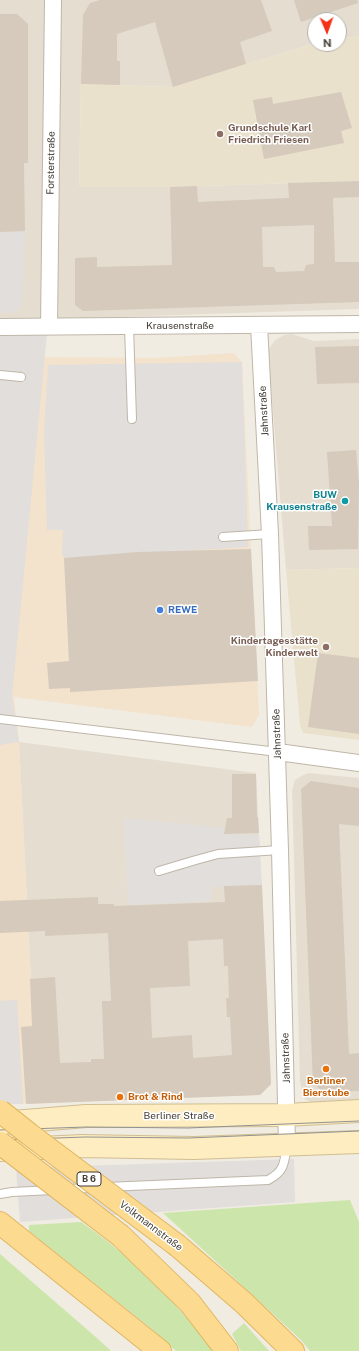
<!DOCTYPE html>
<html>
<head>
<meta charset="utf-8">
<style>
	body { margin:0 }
	#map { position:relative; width:359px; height:1351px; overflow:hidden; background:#f1ece2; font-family:"Public Sans",sans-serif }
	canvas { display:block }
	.north { position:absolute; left:307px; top:12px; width:40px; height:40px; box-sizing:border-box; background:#fff; border:1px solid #b3b1ad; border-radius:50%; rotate:178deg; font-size:11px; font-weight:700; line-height:16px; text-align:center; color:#423c33 }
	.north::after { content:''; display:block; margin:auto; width:14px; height:18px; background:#f53015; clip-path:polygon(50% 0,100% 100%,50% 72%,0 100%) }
</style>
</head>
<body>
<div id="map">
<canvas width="359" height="1351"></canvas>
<div class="north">N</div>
</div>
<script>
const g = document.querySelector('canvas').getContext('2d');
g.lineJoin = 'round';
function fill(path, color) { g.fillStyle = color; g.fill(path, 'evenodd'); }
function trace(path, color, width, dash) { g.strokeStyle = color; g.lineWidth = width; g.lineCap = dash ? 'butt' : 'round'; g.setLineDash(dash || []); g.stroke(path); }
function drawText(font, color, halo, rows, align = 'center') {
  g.font = font + ' "Public Sans",sans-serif'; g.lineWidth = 3; g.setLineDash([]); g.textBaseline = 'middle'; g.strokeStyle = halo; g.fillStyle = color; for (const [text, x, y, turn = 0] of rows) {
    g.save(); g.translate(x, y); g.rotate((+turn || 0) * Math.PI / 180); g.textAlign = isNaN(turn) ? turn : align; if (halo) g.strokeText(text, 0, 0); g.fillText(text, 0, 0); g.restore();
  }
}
fill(new Path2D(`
	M 0,0 L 359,0 L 359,36 L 339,39 L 339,20 L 315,20 L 315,43 L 173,87 L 81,84 L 79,186 L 170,187 L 359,181 L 359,309 L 86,318 L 0,319 Z
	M 292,334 L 314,341 L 359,339 L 359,568 L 286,570 L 268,350 L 275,340 L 284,335 Z
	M 19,742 L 256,773 L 271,1084 L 260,1095 L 37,1103 Z
	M 309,773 L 359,778 L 359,1103 L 316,1105 L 305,1099 L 303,1094 L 300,1082 L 292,790 L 295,780 L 303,775 Z`), '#e5ded0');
fill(new Path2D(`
	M 234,353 L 242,362 L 259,715 L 252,727 L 14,697 L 19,742 L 37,1103 L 0,1104 L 0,359 L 28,357 L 155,358 Z`), '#f3e2cc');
fill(new Path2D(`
	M 359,36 L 359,181 L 170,187 L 79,187 L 81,84 L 173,87 L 315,43 L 315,44 L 339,44 L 339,39 Z
	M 359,568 L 359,740 L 303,733 L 300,725 L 286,570 Z`), '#eae1cc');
fill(new Path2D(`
	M 350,1200 L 359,1222 L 359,1351 L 310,1351 L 301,1340 L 257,1299 L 163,1213 Z
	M 81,1222 C 94,1231 106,1240 118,1250 C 155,1279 185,1315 213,1351 L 176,1351 L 152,1329 L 29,1231 L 29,1225 Z
	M 0,1254 L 98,1339 L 111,1351 L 0,1351 Z
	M 244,1323 L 269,1351 L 241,1351 L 232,1334 Z`), '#cce5ab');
fill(new Path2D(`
	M 25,231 L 22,304 L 20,310 L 14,312 L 0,313 L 0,232 Z
	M 47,334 L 12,696 L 19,742 L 0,745 L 0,336 Z
	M 242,362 L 248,547 L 64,558 L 62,554 L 63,530 L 47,530 L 44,432 L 48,365 Z
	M 124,818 L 225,828 L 225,834 L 259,835 L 262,885 L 211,887 L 212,899 L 206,902 L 128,905 Z
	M 17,1000 L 23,1104 L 0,1104 L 0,1001 Z
	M 294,1159 L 295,1202 L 20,1222 L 16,1168 Z`), '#e1dedb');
fill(new Path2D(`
	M 100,0 L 261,0 L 272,31 L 240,42 L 246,64 L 173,87 L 155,22 L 117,34 L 117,61 L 120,61 L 120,85 L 81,84 L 83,15 L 90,3 Z
	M 294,0 L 357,0 L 358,3 L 301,22 Z
	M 0,14 L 17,14 L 28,24 L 28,163 L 24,163 L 25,231 L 0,232 Z
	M 341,92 L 352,128 L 341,131 L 344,143 L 264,159 L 253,100 L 272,97 L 273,104 Z
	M 359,181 L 359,197 L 333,198 L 335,262 L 359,262 L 359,302 L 83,311 L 75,305 L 75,258 L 97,257 L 97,267 L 172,265 L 170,187 L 197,186 L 198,202 L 289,198 L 288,183 ZM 314,225 L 314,264 L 306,265 L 304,271 L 276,272 L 274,267 L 263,267 L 262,227 Z
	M 359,346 L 359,383 L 317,384 L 315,347 Z
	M 356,450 L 359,484 L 358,549 L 309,550 L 308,526 L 332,526 L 327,452 Z
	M 251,549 L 258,681 L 70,692 L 70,688 L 49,689 L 47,663 L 69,661 L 64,558 L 138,552 Z
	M 318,653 L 359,658 L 359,734 L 308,727 Z
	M 232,774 L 256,774 L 257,817 L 258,817 L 259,833 L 224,834 L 227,818 L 232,818 Z
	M 311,781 L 359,788 L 359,826 L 339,824 L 349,1054 L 359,1053 L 359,1091 L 323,1092 L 313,1083 L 301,789 Z
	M 262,885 L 271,1084 L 260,1095 L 26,1104 L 21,1027 L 32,1026 L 30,979 L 55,977 L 60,1063 L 91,1062 L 91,1059 L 104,1059 L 102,1001 L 111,1001 L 108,933 L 45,936 L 45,931 L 0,933 L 0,901 L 98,897 L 98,904 L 114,904 L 114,906 L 225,902 L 224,886 ZM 223,939 L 224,966 L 228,966 L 229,998 L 226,998 L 227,1017 L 230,1017 L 232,1055 L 193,1058 L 192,1035 L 152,1038 L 150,988 L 190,986 L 188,941 Z`), '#d5cabb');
const lane = new Path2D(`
	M 129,326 L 132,419
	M 0,375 L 21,377
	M 223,537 L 270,534
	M 0,719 L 278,752
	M 159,871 L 196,860 L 218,854 L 280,850
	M 106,1187 L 268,1180 C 285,1171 284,1163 287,1145
	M 67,1189 L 93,1188
	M 0,1194 L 12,1192 L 53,1190`);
const street = new Path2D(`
	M 259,325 L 270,534 L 280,850 L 287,1144
	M 49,326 L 53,0
	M 0,327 L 359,324
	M 278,752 L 359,763`);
const secondary = new Path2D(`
	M 1,1123 L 86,1116 L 287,1115 L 359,1111
	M 0,1150 L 82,1146 L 194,1148 L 359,1142`);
const primary = new Path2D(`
	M 0,1223 L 160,1351
	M 121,1236 L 190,1303 L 227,1351
	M 178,1246 L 244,1303 L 293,1351`);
trace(lane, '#bfb6a8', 10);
trace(street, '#bfb6a8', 18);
trace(secondary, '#d0be92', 24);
trace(primary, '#e0b661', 24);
trace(lane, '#fff', 8);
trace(street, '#fff', 16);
trace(secondary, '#fdedc0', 22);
trace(primary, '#fcda90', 22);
trace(new Path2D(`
	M 0,1130 L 86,1127 L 188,1128 L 359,1121
	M 0,1140 L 85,1137 L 189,1138 L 359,1131`), '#929292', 1);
const primaryBridge = new Path2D(`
	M 0,1111 L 29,1134 L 178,1246
	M 0,1143 L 121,1236`);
trace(primaryBridge, '#e0b661', 24, []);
trace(primaryBridge, '#fcda90', 22);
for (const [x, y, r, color] of [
	[220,134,4,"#8d6e63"],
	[345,501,4,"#0f9aa8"],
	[160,610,4,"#3f7fe0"],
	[326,647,4,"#8d6e63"],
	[326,1069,4,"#e8710a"],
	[120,1097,4,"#e8710a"]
]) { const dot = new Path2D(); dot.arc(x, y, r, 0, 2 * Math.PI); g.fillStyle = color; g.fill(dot); trace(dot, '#fff', 1.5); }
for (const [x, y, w] of [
	[89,1179,24]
]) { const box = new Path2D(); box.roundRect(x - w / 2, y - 7, w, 14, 3); g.fillStyle = '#fff'; g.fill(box); trace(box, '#423c33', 1); }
drawText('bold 9px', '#423c33', null, [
	["B 6",89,1179]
]);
drawText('bold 10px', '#785e54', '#fff', [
	["Grundschule Karl",228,128],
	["Friedrich Friesen",228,140],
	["Kindertagesstätte",318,641,"right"],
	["Kinderwelt",318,653,"right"]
], 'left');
drawText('10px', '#423c33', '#fff', [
	["Forsterstraße",51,163,-89],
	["Krausenstraße",180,326],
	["Jahnstraße",264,411,-93],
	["Jahnstraße",277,734,-92],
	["Jahnstraße",286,1058,-92],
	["Berliner Straße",179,1116],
	["Volkmannstraße",151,1226,37]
]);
drawText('bold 10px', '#0d838f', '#fff', [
	["BUW",337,495],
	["Krausenstraße",337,507]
], 'right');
drawText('bold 10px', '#366cbe', '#fff', [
	["REWE",168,610]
], 'left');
drawText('bold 10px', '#c56008', '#fff', [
	["Berliner",326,1081],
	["Bierstube",326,1093],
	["Brot & Rind",128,1097,"left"]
]);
</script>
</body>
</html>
